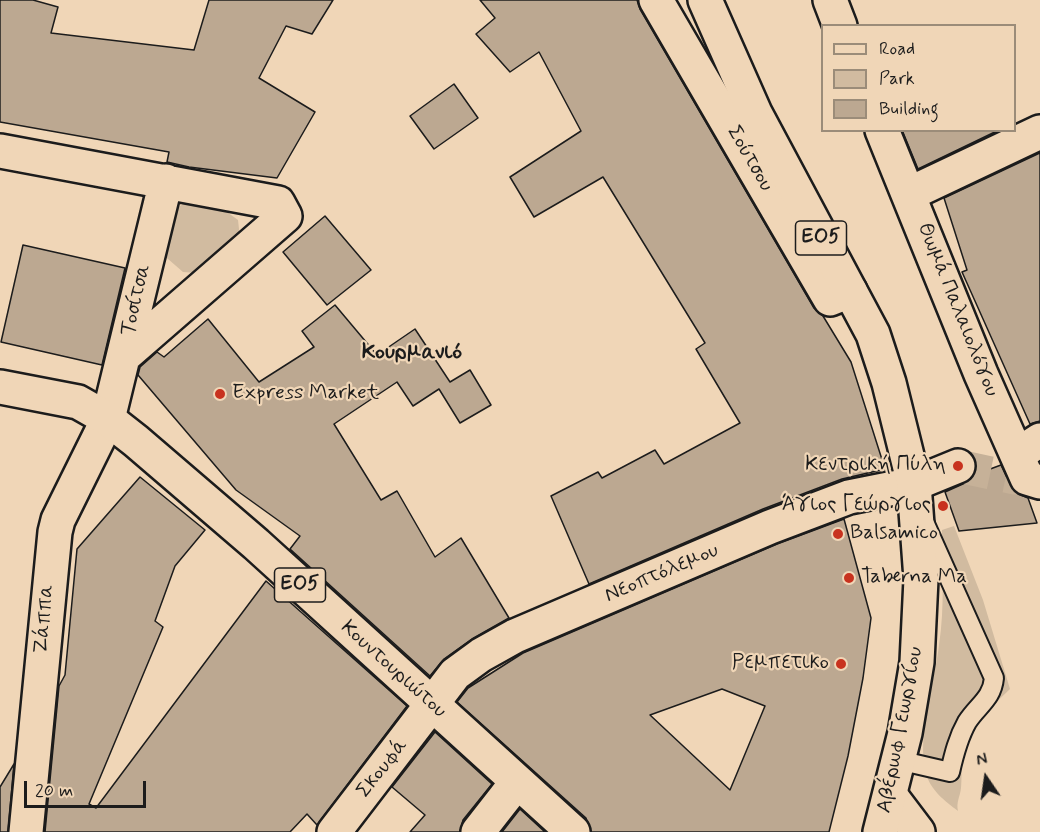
<!DOCTYPE html>
<html>
<head>
<meta charset="utf-8">
<style>
	body { margin:0 }
	#map { position:relative; width:1040px; height:832px; overflow:hidden; background:#f0d6b7; font-family:Mynerve,sans-serif }
	canvas { display:block }
	.legend { position:absolute; left:821px; top:24px; width:195px; height:108px; box-sizing:border-box; background:#f0d6b7; border:2px solid #9b8c79; margin:0; padding:8px 10px; list-style:none; font-size:18px; color:#1c1c1c }
	.legend li { display:flex; align-items:center; gap:12px; height:30px }
	.legend b { width:30px; border:2px solid #9b8c79 }
	.north { position:absolute; left:956px; top:748px; width:60px; height:60px; -webkit-text-stroke:4px #f0d6b7; paint-order:stroke; rotate:347deg; font-size:16px; font-weight:700; line-height:24px; text-align:center; color:#1c1c1c }
	.north::after { content:''; display:block; margin:auto; width:21px; height:27px; background:#1c1c1c; clip-path:polygon(50% 0,100% 100%,50% 72%,0 100%) }
	.scale { position:absolute; left:24px; top:781px; width:122px; height:27px; box-sizing:border-box; border:3px solid #1c1c1c; border-top:0; padding-left:8px; font-size:18px; line-height:21px; white-space:nowrap; color:#1c1c1c; -webkit-text-stroke:4px #f0d6b7; paint-order:stroke }
</style>
</head>
<body>
<div id="map">
<canvas width="1040" height="832"></canvas>
<ul class="legend">
<li><b style="height:8px;background:#f0d6b7"></b>Road</li>
<li><b style="height:16px;background:#d1bba0"></b>Park</li>
<li><b style="height:16px;background:#bca891"></b>Building</li>
</ul>
<div class="north">N</div>
<div class="scale">20 m</div>
</div>
<script>
const g = document.querySelector('canvas').getContext('2d');
g.lineJoin = 'round';
function fill(path, color) { g.fillStyle = color; g.fill(path, 'evenodd'); }
function trace(path, color, width, dash) { g.strokeStyle = color; g.lineWidth = width; g.lineCap = dash ? 'butt' : 'round'; g.setLineDash(dash || []); g.stroke(path); }
function drawText(font, color, halo, rows, align = 'center') {
  g.font = font + ' Mynerve,sans-serif'; g.lineWidth = 4.5; g.setLineDash([]); g.textBaseline = 'middle'; g.strokeStyle = halo; g.fillStyle = color; for (const [text, x, y, turn = 0] of rows) {
    g.save(); g.translate(x, y); g.rotate((+turn || 0) * Math.PI / 180); g.textAlign = isNaN(turn) ? turn : align; if (halo) g.strokeText(text, 0, 0); g.fillText(text, 0, 0); g.restore();
  }
}
fill(new Path2D(`
	M 186,202 L 216,204 L 238,220 L 241,247 L 211,274 L 183,272 L 160,252 L 174,210 Z
	M 954,526 L 983,600 L 1010,689 C 991,707 967,731 963,759 C 961,768 962,778 961,788 C 960,797 956,802 958,811 C 945,801 930,790 926,773 C 916,738 935,681 939,645 C 945,607 942,568 942,530 Z`), '#d1bba0');
const building = new Path2D(`
	M 0,0 L 33,0 L 58,7 L 51,33 L 194,50 L 209,0 L 333,0 L 312,34 L 286,26 L 259,78 L 315,112 L 277,178 L 189,167 L 167,162 L 169,152 L 0,122 Z
	M 480,0 L 637,0 L 640,9 L 814,308 L 823,316 L 851,362 L 885,469 L 842,479 L 763,509 L 589,584 L 551,496 L 598,472 L 602,478 L 655,450 L 664,464 L 740,423 L 696,349 L 705,343 L 603,177 L 534,217 L 510,177 L 581,131 L 539,52 L 510,72 L 476,34 L 495,18 Z
	M 454,84 L 478,118 L 434,149 L 410,116 Z
	M 902,130 L 999,130 L 918,169 Z
	M 1040,153 L 1040,421 L 1030,424 L 962,272 L 967,270 L 944,198 Z
	M 325,216 L 371,270 L 327,305 L 283,252 Z
	M 23,245 L 125,268 L 102,365 L 1,342 Z
	M 335,305 L 377,355 L 415,329 L 450,382 L 470,370 L 491,405 L 460,423 L 439,389 L 413,406 L 397,382 L 334,424 L 381,500 L 397,491 L 435,557 L 461,538 L 509,618 L 472,639 L 444,659 L 430,676 L 290,549 L 300,536 L 236,490 L 138,375 L 140,367 L 157,352 L 164,357 L 208,319 L 259,382 L 314,347 L 302,331 Z
	M 1001,465 L 1014,492 L 1028,498 L 1037,523 L 959,531 L 945,492 L 965,483 L 974,475 Z
	M 140,477 L 205,530 L 175,566 L 155,621 L 163,627 L 89,804 L 96,808 L 266,581 L 407,706 L 317,825 L 307,814 L 290,832 L 45,832 L 59,686 L 65,675 L 77,549 Z
	M 844,519 L 871,618 L 863,678 L 848,756 L 829,832 L 591,832 L 586,818 L 457,702 L 468,688 L 523,653 L 777,544 ZM 722,689 L 765,706 L 730,790 L 650,715 Z
	M 435,732 L 492,784 L 463,820 L 460,832 L 410,832 L 425,815 L 392,787 Z
	M 14,764 L 8,832 L 0,832 L 0,787 Z
	M 520,809 L 545,832 L 502,832 Z`);
fill(building, '#bca891');
trace(building, '#1c1c1c', 1.5);
trace(new Path2D(`
	M 958,466 L 1015,478 L 1027,478`), '#c6b198', 33, [33, 16]);
const lane = new Path2D(`
	M 898,760 L 950,772 C 954,754 958,738 967,722 C 978,705 992,699 994,678 L 925,524`);
const street = new Path2D(`
	M 656,0 L 830,299 L 850,291
	M 830,0 L 840,26
	M 882,130 L 981,374 L 1027,478 L 1040,482
	M 0,151 L 278,203 L 285,216 L 124,356
	M 909,194 L 1040,132
	M 1017,455 L 1040,440
	M 26,832 L 55,532 L 58,520 L 108,419 L 166,181
	M 334,832 L 455,674 L 481,655 L 515,636 L 770,527 L 849,497 L 914,484 L 958,466
	M 478,832 L 517,782`);
const secondary = new Path2D(`
	M 890,795 L 918,832`);
const primary = new Path2D(`
	M 705,0 L 755,113 L 873,334 L 889,383 L 914,484 L 921,579 L 917,662 L 905,733 L 880,832
	M 0,387 L 78,402 L 108,419 L 136,441 L 256,544 L 573,832`);
trace(lane, '#1c1c1c', 22);
trace(street, '#1c1c1c', 38);
trace(secondary, '#1c1c1c', 38);
trace(primary, '#1c1c1c', 38);
trace(lane, '#f0d6b7', 18);
trace(street, '#f0d6b7', 33);
trace(secondary, '#f0d6b7', 33);
trace(primary, '#f0d6b7', 33);
for (const [x, y, r, color] of [
	[220,394,6,"#c8321e"],
	[958,466,6,"#c8321e"],
	[943,506,6,"#c8321e"],
	[838,534,6,"#c8321e"],
	[849,578,6,"#c8321e"],
	[841,664,6,"#c8321e"]
]) { const dot = new Path2D(); dot.arc(x, y, r, 0, 2 * Math.PI); g.fillStyle = color; g.fill(dot); trace(dot, '#f0d6b7', 2); }
for (const [x, y, w] of [
	[821,238,51],
	[300,585,51]
]) { const box = new Path2D(); box.roundRect(x - w / 2, y - 17, w, 34, 4.5); g.fillStyle = '#f0d6b7'; g.fill(box); trace(box, '#1c1c1c', 1.5); }
drawText('bold 20px', '#1c1c1c', null, [
	["ΕΟ5",821,238],
	["ΕΟ5",300,585]
]);
drawText('21px', '#1c1c1c', '#f0d6b7', [
	["Σούτσου",749,159,60],
	["Τοσίτσα",137,300,-77],
	["Θωμά Παλαιολόγου",957,310,68],
	["Νεοπτόλεμου",662,574,-23],
	["Ζάππα",45,619,-85],
	["Κουντουριώτου",393,670,42],
	["Αβέρωφ Γεωργίου",901,730,-79],
	["Σκουφά",383,769,-52]
]);
drawText('21px', '#1c1c1c', '#f0d6b7', [
	["Express Market",232,394],
	["Κεντρική Πύλη",946,466,"right"],
	["Άγιος Γεώργιος",931,506,"right"],
	["Balsamico",850,534],
	["Taberna Ma",861,578],
	["Ρεμπετικο",829,664,"right"]
], 'left');
drawText('bold 22px', '#1c1c1c', '#f0d6b7', [
	["Κουρμανιό",412,353]
]);
</script>
</body>
</html>
